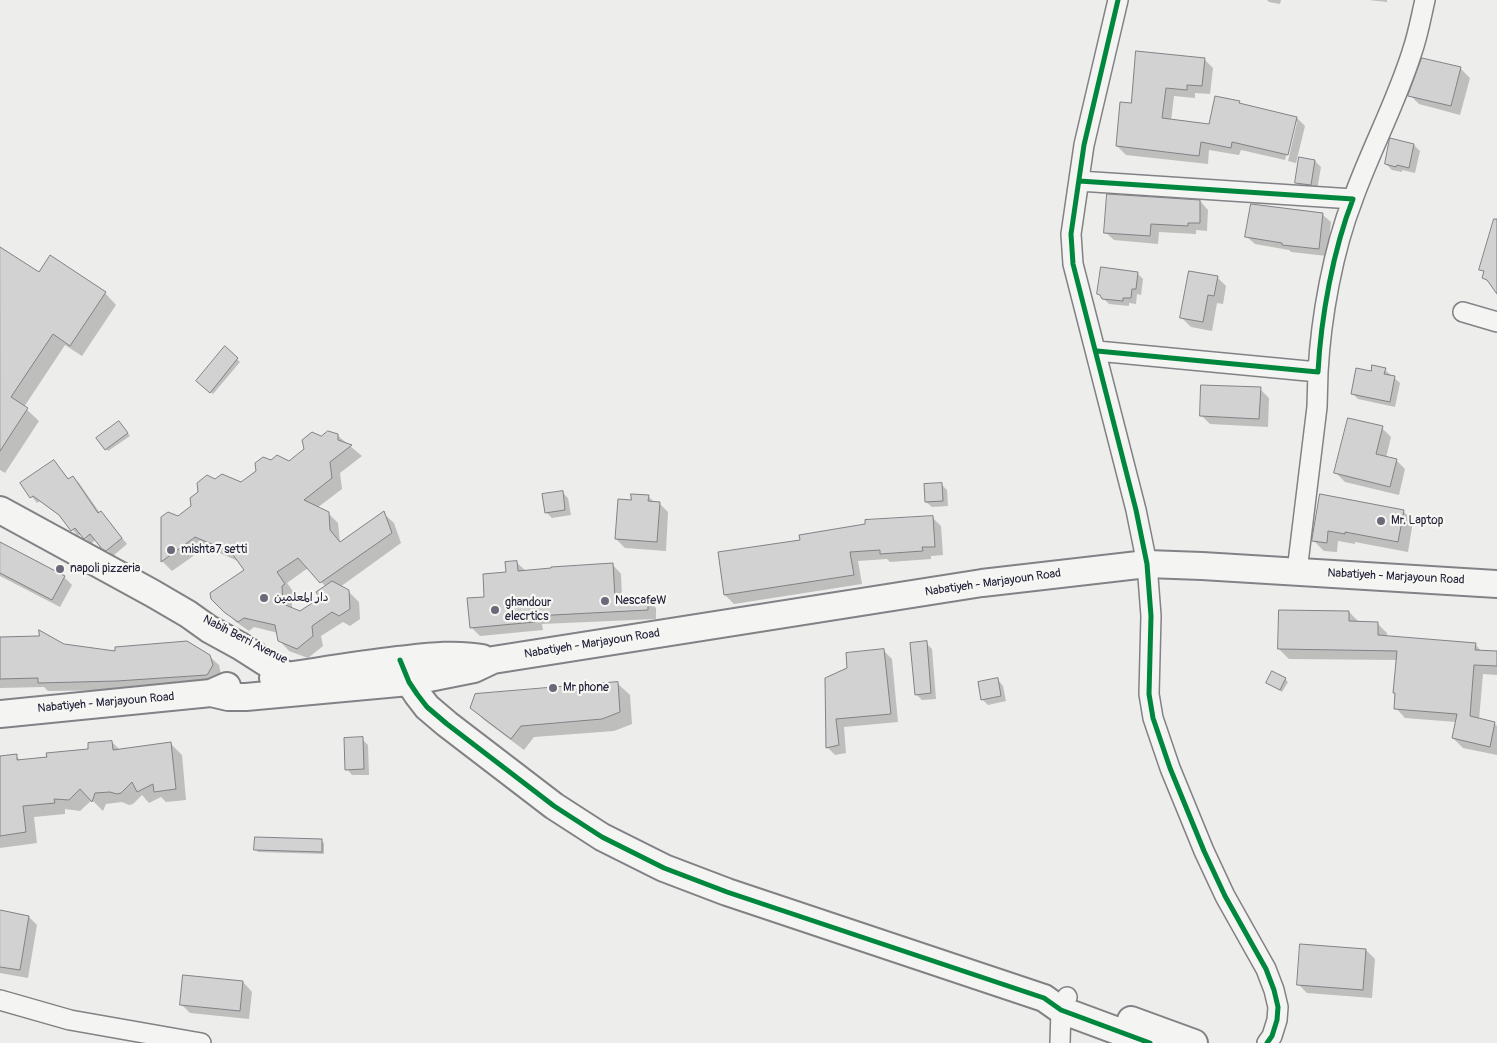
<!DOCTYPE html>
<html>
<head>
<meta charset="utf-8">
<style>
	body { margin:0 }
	canvas { display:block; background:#ededec }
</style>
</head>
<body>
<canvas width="1497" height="1043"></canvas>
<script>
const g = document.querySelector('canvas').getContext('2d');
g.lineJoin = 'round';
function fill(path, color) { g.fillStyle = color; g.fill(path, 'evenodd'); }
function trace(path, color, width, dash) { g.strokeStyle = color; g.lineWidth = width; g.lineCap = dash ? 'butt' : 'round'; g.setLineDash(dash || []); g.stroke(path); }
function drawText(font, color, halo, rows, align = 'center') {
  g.font = font + ' Pangolin,"Playpen Sans Arabic",sans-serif'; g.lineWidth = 4.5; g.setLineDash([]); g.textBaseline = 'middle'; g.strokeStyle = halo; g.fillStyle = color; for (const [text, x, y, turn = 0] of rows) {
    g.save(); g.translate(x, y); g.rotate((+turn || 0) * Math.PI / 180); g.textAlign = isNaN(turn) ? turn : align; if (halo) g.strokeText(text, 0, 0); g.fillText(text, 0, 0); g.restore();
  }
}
fill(new Path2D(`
	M 1267,0 L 1281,0 L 1280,4 L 1269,2 Z
	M 1369,0 L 1387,0 L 1387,2 Z
	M 1204,59 L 1213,68 L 1210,94 L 1195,93 L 1195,98 L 1174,96 L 1171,121 L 1210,125 L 1239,102 L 1241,104 L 1297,118 L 1305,126 L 1296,163 L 1288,161 L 1297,122 L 1295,122 L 1285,160 L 1241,150 L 1239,155 L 1209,150 L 1208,164 L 1126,155 L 1117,146 L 1132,104 Z
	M 1461,69 L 1470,78 L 1460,115 L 1419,104 L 1410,95 Z
	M 1414,145 L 1420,151 L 1415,173 L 1402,170 L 1402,172 L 1392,170 L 1386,164 Z
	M 1300,159 L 1315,161 L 1321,167 L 1317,190 L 1302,188 L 1296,182 Z
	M 1200,201 L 1208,210 L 1207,231 L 1196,230 L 1196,234 L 1159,232 L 1158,244 L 1114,240 L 1105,232 Z
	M 1252,205 L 1323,215 L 1331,222 L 1327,256 L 1291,252 L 1289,250 L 1255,244 L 1247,237 Z
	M 0,248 L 39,274 L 105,293 L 116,305 L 82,356 L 65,345 L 24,407 L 39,421 L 5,473 L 0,470 Z
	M 1137,273 L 1143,279 L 1141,295 L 1137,294 L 1136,304 L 1129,303 L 1129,306 L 1109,304 L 1099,294 Z
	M 1217,277 L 1226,286 L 1223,304 L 1217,303 L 1212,331 L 1191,327 L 1182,318 Z
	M 225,348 L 240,362 L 213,394 L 197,381 Z
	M 1385,370 L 1400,383 L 1395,407 L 1358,399 L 1353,394 L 1372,373 Z
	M 1260,389 L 1269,398 L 1268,427 L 1210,424 L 1201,415 Z
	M 122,425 L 130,436 L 108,451 L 106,449 Z
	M 1382,428 L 1391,437 L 1386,458 L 1396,460 L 1405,469 L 1399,495 L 1345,482 L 1336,473 Z
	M 337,435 L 362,456 L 340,473 L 342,489 L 317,508 L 328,513 L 338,523 L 340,543 L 383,513 L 394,523 L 401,543 L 340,587 L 348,591 L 359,602 L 360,619 L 350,626 L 343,622 L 321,636 L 323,646 L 308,658 L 289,651 L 279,640 L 278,633 L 254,627 L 249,631 L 236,622 L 213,599 L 245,570 L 238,561 L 206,547 L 172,571 L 162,561 L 162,518 L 178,518 L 192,507 L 215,480 L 241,484 L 271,462 L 289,462 L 321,438 ZM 308,568 L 326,587 L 322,599 L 300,613 L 292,609 L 292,597 L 295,594 L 287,583 Z
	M 54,461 L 69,480 L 73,477 L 79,483 L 100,513 L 101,512 L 106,518 L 127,544 L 113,556 L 96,539 L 91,544 L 81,534 L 78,536 L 63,518 L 40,501 L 37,503 L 21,483 Z
	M 941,484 L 947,490 L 948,506 L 932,507 L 926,502 Z
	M 562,492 L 568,498 L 571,515 L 552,518 L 546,512 Z
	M 648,496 L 655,503 L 659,503 L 668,512 L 666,551 L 625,548 L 616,539 L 632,501 Z
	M 1321,496 L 1403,511 L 1413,521 L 1408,552 L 1355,542 L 1355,544 L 1338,541 L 1337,552 L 1324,551 L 1313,540 Z
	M 932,517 L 941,526 L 943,555 L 931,556 L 931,559 L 890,562 L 887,559 L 858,561 L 862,584 L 734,604 L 725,595 L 802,541 L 867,525 Z
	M 0,543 L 64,577 L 72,585 L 60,607 L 0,576 Z
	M 516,562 L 526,571 L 613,565 L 621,574 L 622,599 L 647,599 L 656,608 L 656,619 L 542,624 L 543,630 L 480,636 L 471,627 L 486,598 Z
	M 1349,612 L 1358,621 L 1377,623 L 1387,633 L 1387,637 L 1475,644 L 1482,652 L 1497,652 L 1497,675 L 1483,674 L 1479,720 L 1495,724 L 1497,726 L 1497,755 L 1463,748 L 1453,738 L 1456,722 L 1405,718 L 1396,708 L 1397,695 L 1394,692 L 1397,660 L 1289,659 L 1279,649 Z
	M 0,638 L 64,645 L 116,653 L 209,656 L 219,665 L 221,674 L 216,683 L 127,690 L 48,691 L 44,687 L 0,688 Z
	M 926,643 L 932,649 L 936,699 L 922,700 L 916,694 Z
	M 883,650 L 892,659 L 898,722 L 844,727 L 846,753 L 835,755 L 827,747 L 826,678 Z
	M 1285,679 L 1288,682 L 1282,692 L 1268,683 Z
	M 998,680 L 1003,686 L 1006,701 L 988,705 L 982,699 Z
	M 617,683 L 630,695 L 632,724 L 614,731 L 534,737 L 524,750 L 484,720 L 471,707 Z
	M 362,739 L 368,745 L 369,775 L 352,775 L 347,769 Z
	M 112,742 L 120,750 L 171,744 L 182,755 L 186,800 L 166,802 L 161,797 L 149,803 L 142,795 L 133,804 L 129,805 L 122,802 L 106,804 L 103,811 L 92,800 L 80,811 L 65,809 L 65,814 L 34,817 L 37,843 L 0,848 L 0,758 L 16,756 L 21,761 L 48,758 L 89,750 Z
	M 321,841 L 324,843 L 324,854 L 258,852 L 255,849 Z
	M 0,912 L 29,917 L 37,925 L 28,978 L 0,973 Z
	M 1366,950 L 1375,959 L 1372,998 L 1307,993 L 1298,984 Z
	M 243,982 L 252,992 L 249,1019 L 190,1013 L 181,1004 Z`), '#0003');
const building = new Path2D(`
	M 1136,51 L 1205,58 L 1202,86 L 1187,85 L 1187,90 L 1166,88 L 1162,118 L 1209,124 L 1215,96 L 1240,101 L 1239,103 L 1297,117 L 1288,155 L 1232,142 L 1231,148 L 1201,142 L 1199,156 L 1116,146 L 1120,102 L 1131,103 Z
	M 1422,58 L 1461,67 L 1451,106 L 1408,96 Z
	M 1390,138 L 1414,144 L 1409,168 L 1397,165 L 1396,167 L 1385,164 Z
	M 1299,157 L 1315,160 L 1311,185 L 1295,183 Z
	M 1107,194 L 1200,200 L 1200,223 L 1188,223 L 1188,226 L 1151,224 L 1150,236 L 1104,233 Z
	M 1251,204 L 1323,213 L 1319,249 L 1282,245 L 1282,243 L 1245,237 Z
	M 1494,219 L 1497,219 L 1497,294 L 1487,280 L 1482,278 L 1484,271 L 1479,270 Z
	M 0,247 L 39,272 L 50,255 L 106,292 L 70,346 L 53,334 L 11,397 L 28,408 L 0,451 Z
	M 1101,267 L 1138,272 L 1136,289 L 1132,289 L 1131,298 L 1123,298 L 1123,301 L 1102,299 L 1100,295 L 1097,294 Z
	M 1189,271 L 1218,276 L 1214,296 L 1208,295 L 1203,322 L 1180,318 Z
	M 225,346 L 238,358 L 210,393 L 196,381 Z
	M 1372,365 L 1386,368 L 1384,374 L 1395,376 L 1390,402 L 1351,394 L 1356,368 L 1371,371 Z
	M 1201,385 L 1261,387 L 1259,419 L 1200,416 Z
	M 1348,418 L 1383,426 L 1376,454 L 1397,459 L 1390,487 L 1334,473 Z
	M 119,421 L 128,433 L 105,450 L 96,438 Z
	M 328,431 L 338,434 L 338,440 L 352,445 L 330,462 L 332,478 L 304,500 L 329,512 L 330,530 L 340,542 L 384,511 L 392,533 L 320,583 L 298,558 L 277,572 L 285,584 L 282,586 L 283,604 L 300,611 L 320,598 L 316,592 L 332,581 L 349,590 L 350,609 L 339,616 L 332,612 L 312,626 L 313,636 L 297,649 L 278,641 L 275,625 L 244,618 L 238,622 L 224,612 L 211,599 L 210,593 L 244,570 L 231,552 L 195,537 L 161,562 L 161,517 L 168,512 L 178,516 L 191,506 L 190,498 L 198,492 L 197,483 L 207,475 L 215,479 L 222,474 L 241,482 L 256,471 L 255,463 L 263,457 L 271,460 L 277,455 L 289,461 L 304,449 L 302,440 L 312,432 L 321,436 Z
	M 54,460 L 68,479 L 73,476 L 98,513 L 101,511 L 122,538 L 106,551 L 102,549 L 90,534 L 84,539 L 75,528 L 71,531 L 59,515 L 33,496 L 30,498 L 20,483 Z
	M 942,483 L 943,501 L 925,502 L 924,484 Z
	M 563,491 L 565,510 L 545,513 L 542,494 Z
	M 631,494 L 649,495 L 648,501 L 660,502 L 657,542 L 615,539 L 618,499 L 631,500 Z
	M 1320,494 L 1404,510 L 1398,542 L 1345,532 L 1345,534 L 1328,531 L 1327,543 L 1312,541 Z
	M 933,516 L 935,547 L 922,547 L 923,551 L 880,554 L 880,550 L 850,552 L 854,575 L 724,595 L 718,552 L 800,540 L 799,535 L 865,524 L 865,520 Z
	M 0,542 L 65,576 L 52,600 L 0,573 Z
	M 517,561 L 518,571 L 551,568 L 551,567 L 613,563 L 615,598 L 648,598 L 648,610 L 534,616 L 535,622 L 470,628 L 467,598 L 484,597 L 483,574 L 506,572 L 505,562 Z
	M 1279,610 L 1349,611 L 1349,621 L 1378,622 L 1378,635 L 1476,643 L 1475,650 L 1497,651 L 1497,666 L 1474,665 L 1470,716 L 1495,722 L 1490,747 L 1452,738 L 1457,714 L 1394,709 L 1395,693 L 1393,693 L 1397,651 L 1278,649 Z
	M 39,630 L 64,644 L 115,651 L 115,647 L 187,641 L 210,655 L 213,665 L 207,675 L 117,681 L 38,683 L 38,678 L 0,679 L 0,637 L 39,636 Z
	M 927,641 L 931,693 L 915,695 L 910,643 Z
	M 884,649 L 891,714 L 836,719 L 839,745 L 826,748 L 825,678 L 847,668 L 846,653 Z
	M 1272,671 L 1286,678 L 1280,690 L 1266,683 Z
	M 998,678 L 1001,696 L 981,700 L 978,682 Z
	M 618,682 L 620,712 L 602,719 L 521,726 L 511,739 L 470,708 L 475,694 Z
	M 363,737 L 364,769 L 345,770 L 344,738 Z
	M 112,741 L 113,750 L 171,742 L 176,789 L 154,792 L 153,784 L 137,792 L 132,782 L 121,793 L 117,794 L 110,792 L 95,793 L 92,802 L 80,789 L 69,800 L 54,799 L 55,803 L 23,806 L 26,832 L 0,836 L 0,756 L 17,754 L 17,760 L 47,757 L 46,753 L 88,749 L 88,743 Z
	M 255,837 L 322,839 L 322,852 L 254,850 Z
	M 0,910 L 29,916 L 20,970 L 0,967 Z
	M 1300,944 L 1366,949 L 1363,990 L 1297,985 Z
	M 183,975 L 243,981 L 240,1011 L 180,1005 Z`);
fill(building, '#d2d2d3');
trace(building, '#828286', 1);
const street = new Path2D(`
	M 1118,0 L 1084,145 L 1071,234 L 1073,264 L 1136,510 L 1147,564 L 1151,616 L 1149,694 L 1153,718 L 1170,768 L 1204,851 L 1225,896 L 1266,969 L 1274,990 L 1278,1007 L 1277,1020 L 1272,1036 L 1267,1043
	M 1079,181 L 1353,199 C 1333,250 1321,317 1318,372 L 1097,351
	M 1353,199 C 1371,149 1396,103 1412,52 C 1418,35 1421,17 1425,0
	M 1463,312 L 1497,322
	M 1297,571 L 1317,407 L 1318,372
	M 0,1000 L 70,1020 L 201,1043
	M 1060,1043 L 1061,1010 L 1067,997`);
const secondary = new Path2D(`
	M 0,510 L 152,593 L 188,614 L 209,629 L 240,646 L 295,681
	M 400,660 L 409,682 L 417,694 L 427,707 L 447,724 L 554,806 L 602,837 L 664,868 L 727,892 L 1044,998 L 1061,1010 L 1150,1043
	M 273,678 C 315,672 356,665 398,660 C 426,657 454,653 482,658
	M 211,693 L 228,697 L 246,697 L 409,682 L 474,669 L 493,660 L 982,583 L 1147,564 L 1202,566 L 1497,584
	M 0,714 L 211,693 L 227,686
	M 1131,1020 L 1194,1043`);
trace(street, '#828286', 22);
trace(secondary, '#828286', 30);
trace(street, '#f4f4f2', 19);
trace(secondary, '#f4f4f2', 26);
trace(new Path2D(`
	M 1118,0 L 1084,145 L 1071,234 L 1073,264 L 1136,510 L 1147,564 L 1151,616 L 1149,694 L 1153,718 L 1170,768 L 1204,851 L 1225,896 L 1266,969 L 1274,990 L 1278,1007 L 1277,1020 L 1272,1036 L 1267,1043
	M 1079,181 L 1353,199 C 1333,250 1321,317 1318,372 L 1097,351
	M 400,660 L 409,682 L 417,694 L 427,707 L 447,724 L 554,806 L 602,837 L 664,868 L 727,892 L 1044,998 L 1061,1010 L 1150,1043`), '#00873e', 5);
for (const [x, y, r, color] of [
	[1381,521,5,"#696979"],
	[171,550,5,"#696979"],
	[60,569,5,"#696979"],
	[264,598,5,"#696979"],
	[605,601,5,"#696979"],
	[495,610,5,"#696979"],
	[553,688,5,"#696979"]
]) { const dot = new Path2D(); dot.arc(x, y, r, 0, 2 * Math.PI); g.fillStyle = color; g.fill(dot); trace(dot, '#f6f6f2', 2); }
drawText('12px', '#22223b', '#f6f6f2', [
	["Mr. Laptop",1391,521],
	["mishta7 setti",181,550],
	["napoli pizzeria",70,569],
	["دار المعلمين",274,598],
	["NescafeW",615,601],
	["ghandour",505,603],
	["elecrtics",505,617],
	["Mr phone",563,688]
], 'left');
drawText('12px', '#22223b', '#f6f6f2', [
	["Nabatiyeh - Marjayoun Road",1396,577,3],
	["Nabatiyeh - Marjayoun Road",993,583,-8],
	["Nabih Berri Avenue",245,640,27],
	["Nabatiyeh - Marjayoun Road",592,644,-9],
	["Nabatiyeh - Marjayoun Road",106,703,-5]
]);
</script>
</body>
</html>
